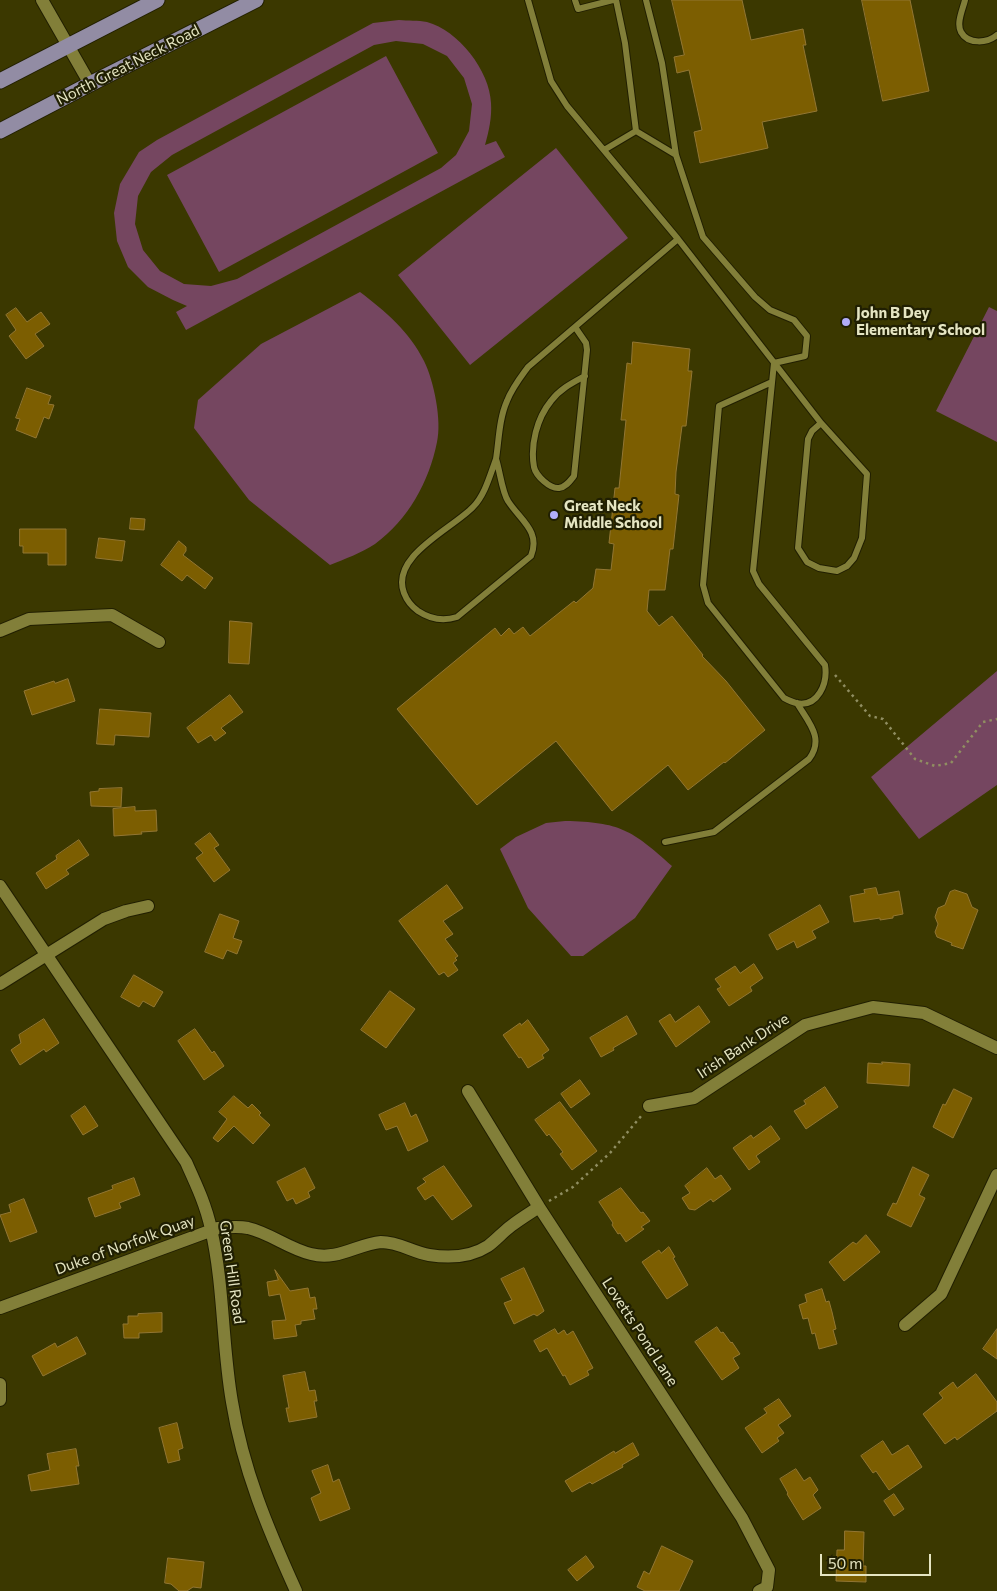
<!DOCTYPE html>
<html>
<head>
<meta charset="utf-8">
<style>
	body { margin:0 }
	#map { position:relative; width:997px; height:1591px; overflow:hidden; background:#3b3800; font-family:Commissioner,sans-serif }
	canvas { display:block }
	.scale { position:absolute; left:820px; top:1554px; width:111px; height:22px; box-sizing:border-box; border:2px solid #e5e5c2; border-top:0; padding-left:6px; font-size:15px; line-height:18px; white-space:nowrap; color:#e5e5c2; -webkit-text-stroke:4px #201f02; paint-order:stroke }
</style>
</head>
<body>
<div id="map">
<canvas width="997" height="1591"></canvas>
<div class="scale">50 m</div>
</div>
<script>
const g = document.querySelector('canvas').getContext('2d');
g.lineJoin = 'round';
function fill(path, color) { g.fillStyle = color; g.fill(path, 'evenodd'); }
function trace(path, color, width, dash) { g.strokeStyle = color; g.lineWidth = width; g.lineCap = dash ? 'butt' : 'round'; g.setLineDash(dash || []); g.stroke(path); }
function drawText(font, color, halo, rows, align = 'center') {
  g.font = font + ' Commissioner,sans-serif'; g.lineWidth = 4.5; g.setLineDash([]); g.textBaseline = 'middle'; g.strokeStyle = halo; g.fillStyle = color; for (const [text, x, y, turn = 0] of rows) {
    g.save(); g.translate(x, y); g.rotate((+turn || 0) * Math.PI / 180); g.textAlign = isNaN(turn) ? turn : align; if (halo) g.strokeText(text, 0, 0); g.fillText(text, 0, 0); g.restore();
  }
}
fill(new Path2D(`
	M 399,20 C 408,21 418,20 427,22 C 458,30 490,71 491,103 C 492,117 489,131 485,145 L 496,141 L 505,157 L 186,330 L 176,312 L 187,306 L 173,300 L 148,287 L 128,267 L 117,241 L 114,213 L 120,184 L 139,152 L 157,140 L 373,23 ZM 396,41 L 423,44 L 447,56 L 464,78 L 472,104 L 469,131 L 456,155 L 441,168 L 237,279 L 211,286 L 184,284 L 160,271 L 143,250 L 135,224 L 138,196 L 151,172 L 172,155 L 374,45 Z
	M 386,56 L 438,153 L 219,272 L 167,175 Z
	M 556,148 L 628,238 L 470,365 L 398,275 Z
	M 360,292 C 385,311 410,332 424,361 C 434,381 442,421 437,442 C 429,482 408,520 375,544 C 361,553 345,559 330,565 L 249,500 L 194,428 L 198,400 L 261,344 Z
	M 989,307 L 997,311 L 997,442 L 936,411 Z
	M 997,671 L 997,785 L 919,839 L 871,777 Z
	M 565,821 C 620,822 632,830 672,866 L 635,918 L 583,956 L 571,956 L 528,908 L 500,849 L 516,837 L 546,823 Z`), '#754660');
const building = new Path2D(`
	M 672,0 L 742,0 L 751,40 L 803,29 L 806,45 L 803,45 L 817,111 L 762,122 L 768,148 L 700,163 L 694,132 L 702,130 L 689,70 L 677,73 L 674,57 L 684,55 Z
	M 862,0 L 910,0 L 929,91 L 883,101 Z
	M 16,308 L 27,322 L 41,312 L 50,324 L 35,334 L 44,346 L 26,359 L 9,336 L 16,330 L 6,315 Z
	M 633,342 L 690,349 L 688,371 L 692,371 L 686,426 L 682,426 L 676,472 L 675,494 L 679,495 L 673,549 L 670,549 L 665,590 L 649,590 L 647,611 L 659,626 L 672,616 L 703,655 L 702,656 L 726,681 L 765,730 L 725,763 L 724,762 L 688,790 L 668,765 L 612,811 L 556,741 L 477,805 L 397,709 L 495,628 L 501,636 L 509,628 L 514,634 L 523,627 L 530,636 L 574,601 L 576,603 L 593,588 L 596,569 L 611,570 L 614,544 L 609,543 L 615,488 L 619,488 L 626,420 L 621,420 L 627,363 L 631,364 Z
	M 27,388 L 51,396 L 48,404 L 54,405 L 49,419 L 44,417 L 36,438 L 16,430 L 20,419 L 16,418 Z
	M 131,518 L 145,519 L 144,530 L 130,529 Z
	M 20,529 L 66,529 L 66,565 L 48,565 L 48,553 L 23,553 L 23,546 L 20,546 Z
	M 99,538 L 125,541 L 122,561 L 96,558 Z
	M 179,541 L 186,547 L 186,551 L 183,555 L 213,578 L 205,589 L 187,575 L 182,581 L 161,565 Z
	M 230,621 L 252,623 L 249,664 L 229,663 Z
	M 68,679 L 75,701 L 32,715 L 24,691 L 54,681 L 55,683 Z
	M 230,695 L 243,712 L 221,728 L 226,733 L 215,741 L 211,735 L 198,743 L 187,728 Z
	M 100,709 L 151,713 L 149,737 L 115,735 L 114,745 L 97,744 Z
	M 122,788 L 121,807 L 91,806 L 90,792 L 99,791 L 99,789 Z
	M 135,807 L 135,811 L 156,810 L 157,831 L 141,832 L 142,834 L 114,836 L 113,809 Z
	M 210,833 L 219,845 L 214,848 L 230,870 L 214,882 L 196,858 L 203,853 L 195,844 Z
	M 79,840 L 89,855 L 66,870 L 69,874 L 46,889 L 36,873 L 57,859 L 56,856 Z
	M 447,885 L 463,908 L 443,921 L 453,934 L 445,939 L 458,956 L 455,958 L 457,960 L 453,963 L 458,970 L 448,977 L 444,972 L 439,975 L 399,921 Z
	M 876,888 L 878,895 L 899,891 L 903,914 L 893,916 L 893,918 L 880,920 L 880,918 L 854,922 L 850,896 L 865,893 L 864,890 Z
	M 955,890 L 967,894 L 972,907 L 978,910 L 963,949 L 951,945 L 952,943 L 937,937 L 935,932 L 938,924 L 935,917 L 938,908 L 945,905 L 950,892 Z
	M 820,905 L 829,922 L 812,931 L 816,938 L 797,948 L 794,941 L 777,950 L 769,935 Z
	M 220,914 L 239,921 L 233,938 L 242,941 L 237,954 L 227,950 L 223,959 L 205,952 Z
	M 754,964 L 763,978 L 750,987 L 752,991 L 729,1006 L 717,989 L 721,987 L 715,979 L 735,966 L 740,973 Z
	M 134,975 L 163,992 L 154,1007 L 143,1001 L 139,1007 L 121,997 Z
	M 390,991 L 415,1009 L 386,1048 L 361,1030 Z
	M 699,1006 L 710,1022 L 676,1047 L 659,1021 L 670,1014 L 675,1022 Z
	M 627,1016 L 637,1034 L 613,1048 L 614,1050 L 601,1057 L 590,1038 Z
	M 44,1019 L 59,1043 L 46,1052 L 44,1049 L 20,1065 L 11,1050 L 21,1043 L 19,1035 Z
	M 528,1020 L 549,1050 L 542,1055 L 544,1058 L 528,1068 L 521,1057 L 519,1058 L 503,1035 L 520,1023 L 521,1025 Z
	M 195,1029 L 212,1053 L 214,1051 L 224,1066 L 204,1080 L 178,1041 Z
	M 882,1062 L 910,1064 L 909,1086 L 867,1083 L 868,1063 L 882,1064 Z
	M 580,1080 L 590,1094 L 571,1108 L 561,1094 Z
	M 825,1087 L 838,1107 L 806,1129 L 794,1111 L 806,1104 L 804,1101 Z
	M 954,1089 L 972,1098 L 953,1138 L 933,1127 L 943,1104 L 945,1105 Z
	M 234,1096 L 248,1108 L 252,1104 L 261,1113 L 259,1115 L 270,1125 L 253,1144 L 234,1126 L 218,1142 L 213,1138 L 227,1119 L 219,1112 Z
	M 560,1102 L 597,1151 L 572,1170 L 560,1154 L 563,1152 L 549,1134 L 547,1136 L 535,1120 Z
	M 405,1103 L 411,1117 L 416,1114 L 428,1141 L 408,1151 L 397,1126 L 386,1130 L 379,1115 Z
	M 85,1106 L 98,1126 L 83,1135 L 71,1116 Z
	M 771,1126 L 780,1139 L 756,1156 L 760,1162 L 749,1170 L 733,1148 L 751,1135 L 753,1138 Z
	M 444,1166 L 472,1206 L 452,1220 L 433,1195 L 425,1200 L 417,1188 L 426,1182 L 423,1179 Z
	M 913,1167 L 929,1175 L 919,1195 L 925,1198 L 911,1227 L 887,1215 L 893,1203 L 896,1204 Z
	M 305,1168 L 315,1188 L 308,1192 L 310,1197 L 296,1204 L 293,1198 L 287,1201 L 277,1182 Z
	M 707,1168 L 715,1179 L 721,1175 L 731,1189 L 713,1202 L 711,1199 L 695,1210 L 689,1209 L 682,1198 L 690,1193 L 685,1186 Z
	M 134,1178 L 140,1195 L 119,1203 L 121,1208 L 95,1217 L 88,1198 L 113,1189 L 112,1186 Z
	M 621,1188 L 641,1213 L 643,1212 L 650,1221 L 641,1227 L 644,1229 L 626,1242 L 620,1233 L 618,1234 L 612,1225 L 613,1223 L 599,1202 Z
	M 24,1199 L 37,1232 L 10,1242 L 0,1215 L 11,1212 L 9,1205 Z
	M 866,1235 L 880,1252 L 844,1281 L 829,1262 L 853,1242 L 856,1244 Z
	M 669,1247 L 675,1257 L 673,1258 L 688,1285 L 667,1299 L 642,1262 L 659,1250 L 661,1253 Z
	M 524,1268 L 544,1311 L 537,1316 L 534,1314 L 514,1324 L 504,1303 L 512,1300 L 501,1279 Z
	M 275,1270 L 290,1291 L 308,1288 L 310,1298 L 315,1297 L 317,1309 L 313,1309 L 315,1319 L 301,1321 L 301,1324 L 295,1325 L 297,1336 L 274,1339 L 272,1321 L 286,1320 L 280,1294 L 269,1296 L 267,1282 L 278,1280 Z
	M 822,1289 L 826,1302 L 829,1301 L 832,1312 L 836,1329 L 833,1330 L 837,1344 L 819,1349 L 815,1333 L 812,1334 L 808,1318 L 803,1319 L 799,1305 L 807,1302 L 805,1295 Z
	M 162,1313 L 162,1332 L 139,1333 L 139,1338 L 124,1338 L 123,1324 L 128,1324 L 128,1316 L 138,1316 L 138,1314 Z
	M 717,1327 L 721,1333 L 723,1332 L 731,1343 L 732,1342 L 740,1354 L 733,1358 L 739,1368 L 722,1380 L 695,1342 Z
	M 555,1329 L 558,1334 L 564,1330 L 567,1335 L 573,1331 L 593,1368 L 587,1371 L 589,1375 L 570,1385 L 565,1375 L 563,1376 L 547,1348 L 540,1352 L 534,1341 Z
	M 997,1329 L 997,1359 L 983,1349 Z
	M 77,1337 L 86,1354 L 43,1376 L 32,1356 L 55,1343 L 57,1347 Z
	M 305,1372 L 309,1391 L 315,1390 L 317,1401 L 314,1401 L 317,1417 L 289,1422 L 286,1408 L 289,1408 L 283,1376 Z
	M 976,1374 L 997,1402 L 997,1411 L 957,1440 L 955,1437 L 945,1444 L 923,1414 L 943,1398 L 939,1393 L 953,1382 L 957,1388 Z
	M 779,1399 L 791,1416 L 778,1425 L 784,1433 L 777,1438 L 779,1441 L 762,1453 L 745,1428 L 767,1413 L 764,1409 Z
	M 177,1423 L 183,1448 L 178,1450 L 180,1460 L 168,1463 L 159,1428 Z
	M 883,1441 L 892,1455 L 908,1445 L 922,1467 L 889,1490 L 876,1471 L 873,1473 L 861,1456 Z
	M 633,1443 L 639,1455 L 622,1465 L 623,1467 L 592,1484 L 590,1482 L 572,1492 L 565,1481 L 614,1451 L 615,1453 Z
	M 76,1449 L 79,1466 L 76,1466 L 79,1484 L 31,1491 L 28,1475 L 50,1470 L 47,1454 Z
	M 328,1465 L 333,1482 L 339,1479 L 350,1509 L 320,1521 L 311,1498 L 321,1493 L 312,1471 Z
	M 796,1469 L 804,1481 L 810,1477 L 818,1490 L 813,1495 L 821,1508 L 803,1520 L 787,1494 L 788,1493 L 780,1479 Z
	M 894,1494 L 904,1509 L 894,1516 L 884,1501 Z
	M 845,1531 L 864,1532 L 863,1566 L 866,1566 L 866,1582 L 836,1581 L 837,1550 L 844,1550 Z
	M 662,1546 L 693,1561 L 679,1591 L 645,1591 L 637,1587 L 644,1571 L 649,1574 Z
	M 586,1556 L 594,1567 L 577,1581 L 568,1570 Z
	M 168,1558 L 204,1562 L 201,1588 L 193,1587 L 187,1591 L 179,1591 L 171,1584 L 165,1583 Z`);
fill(building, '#7c5e01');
trace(building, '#927633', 1);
const lane = new Path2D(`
	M 528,0 L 551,81 L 567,106 L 678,239 L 821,423 L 867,474 L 862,538 L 854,558 L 847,566 L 837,571 L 819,568 L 807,562 L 798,548 L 808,439 L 812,431 L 821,423
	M 575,0 L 578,9 L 613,0
	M 646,0 L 662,63 L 676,155 L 703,237 L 755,297 L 770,310 L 794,320 L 807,336 L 805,356 L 774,363 L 753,571 L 759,584 L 825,665 C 828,683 818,708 796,703 C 792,702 788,700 784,698 L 708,603 L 703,585 L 719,406 L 772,382
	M 965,0 C 963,9 956,23 961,32 C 968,45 988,43 997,35
	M 636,131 L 676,155
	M 604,150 L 636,131 L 625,43 L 616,0
	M 575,327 L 586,343 L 587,350 L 574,476 C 570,481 566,487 559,488 C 550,489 536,476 534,467 C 530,445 537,418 551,401 C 560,389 572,383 585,376
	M 496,459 C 500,471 502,492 508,501 C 520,520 541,531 531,556 L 457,617 C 442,622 430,619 418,611 C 411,606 407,601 404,593 C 390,556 452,529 473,507 C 485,495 490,475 496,459 Z
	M 496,459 C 499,440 499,419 507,401 C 512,388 520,378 528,367 L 678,239
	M 665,842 L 714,832 L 809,759 C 825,738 808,722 797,703`);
const street = new Path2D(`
	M 42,0 L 90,84
	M 0,631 L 29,619 L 112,615 L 159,642
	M 0,886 L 186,1162 C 196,1184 206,1205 211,1229 C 224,1285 222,1345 232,1402 C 243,1470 268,1529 296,1591
	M 0,984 L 104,919 L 126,911 L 148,906
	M 468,1091 L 539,1207 L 742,1518 L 769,1570 L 767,1587 L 759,1591
	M 649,1106 L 694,1098 L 805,1025 L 873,1007 L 924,1013 L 997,1048
	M 0,1308 L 218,1228 C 228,1227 238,1226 248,1228 C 270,1233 289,1249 311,1254 C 338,1261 357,1244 381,1242 C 399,1242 412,1252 429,1255 C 448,1258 471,1257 488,1246 C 496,1240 503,1232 511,1226 C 520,1219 530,1213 539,1207
	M 905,1325 L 941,1294 L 997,1175
	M 0,1384 L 0,1400`);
const primary = new Path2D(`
	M 0,81 L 157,0
	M 0,131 L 90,84 L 256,0`);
trace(lane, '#211f00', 8);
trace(street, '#211f00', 14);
trace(primary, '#211f00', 17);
trace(new Path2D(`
	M 835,675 L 870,716 L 883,719 L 915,759 L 935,766 L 951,763 L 983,722 L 997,719
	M 549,1201 L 573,1187 L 610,1153 L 642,1115`), '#908e61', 2.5, [2.5, 4]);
trace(lane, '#827f39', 6);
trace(street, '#827f39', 12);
trace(primary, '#928ca4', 15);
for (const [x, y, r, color] of [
	[846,322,5,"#b2adf9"],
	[554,515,5,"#b2adf9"]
]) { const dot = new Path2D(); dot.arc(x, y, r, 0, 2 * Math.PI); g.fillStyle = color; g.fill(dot); trace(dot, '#201f02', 2); }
drawText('15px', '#e5e5c2', '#201f02', [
	["North Great Neck Road",128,65,-27],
	["Irish Bank Drive",743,1046,-33],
	["Duke of Norfolk Quay",125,1245,-20],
	["Green Hill Road",232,1272,82],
	["Lovetts Pond Lane",640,1332,57]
]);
drawText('bold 15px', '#e5e5c2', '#201f02', [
	["John B Dey",856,313],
	["Elementary School",856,330],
	["Great Neck",564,506],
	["Middle School",564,523]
], 'left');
</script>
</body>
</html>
